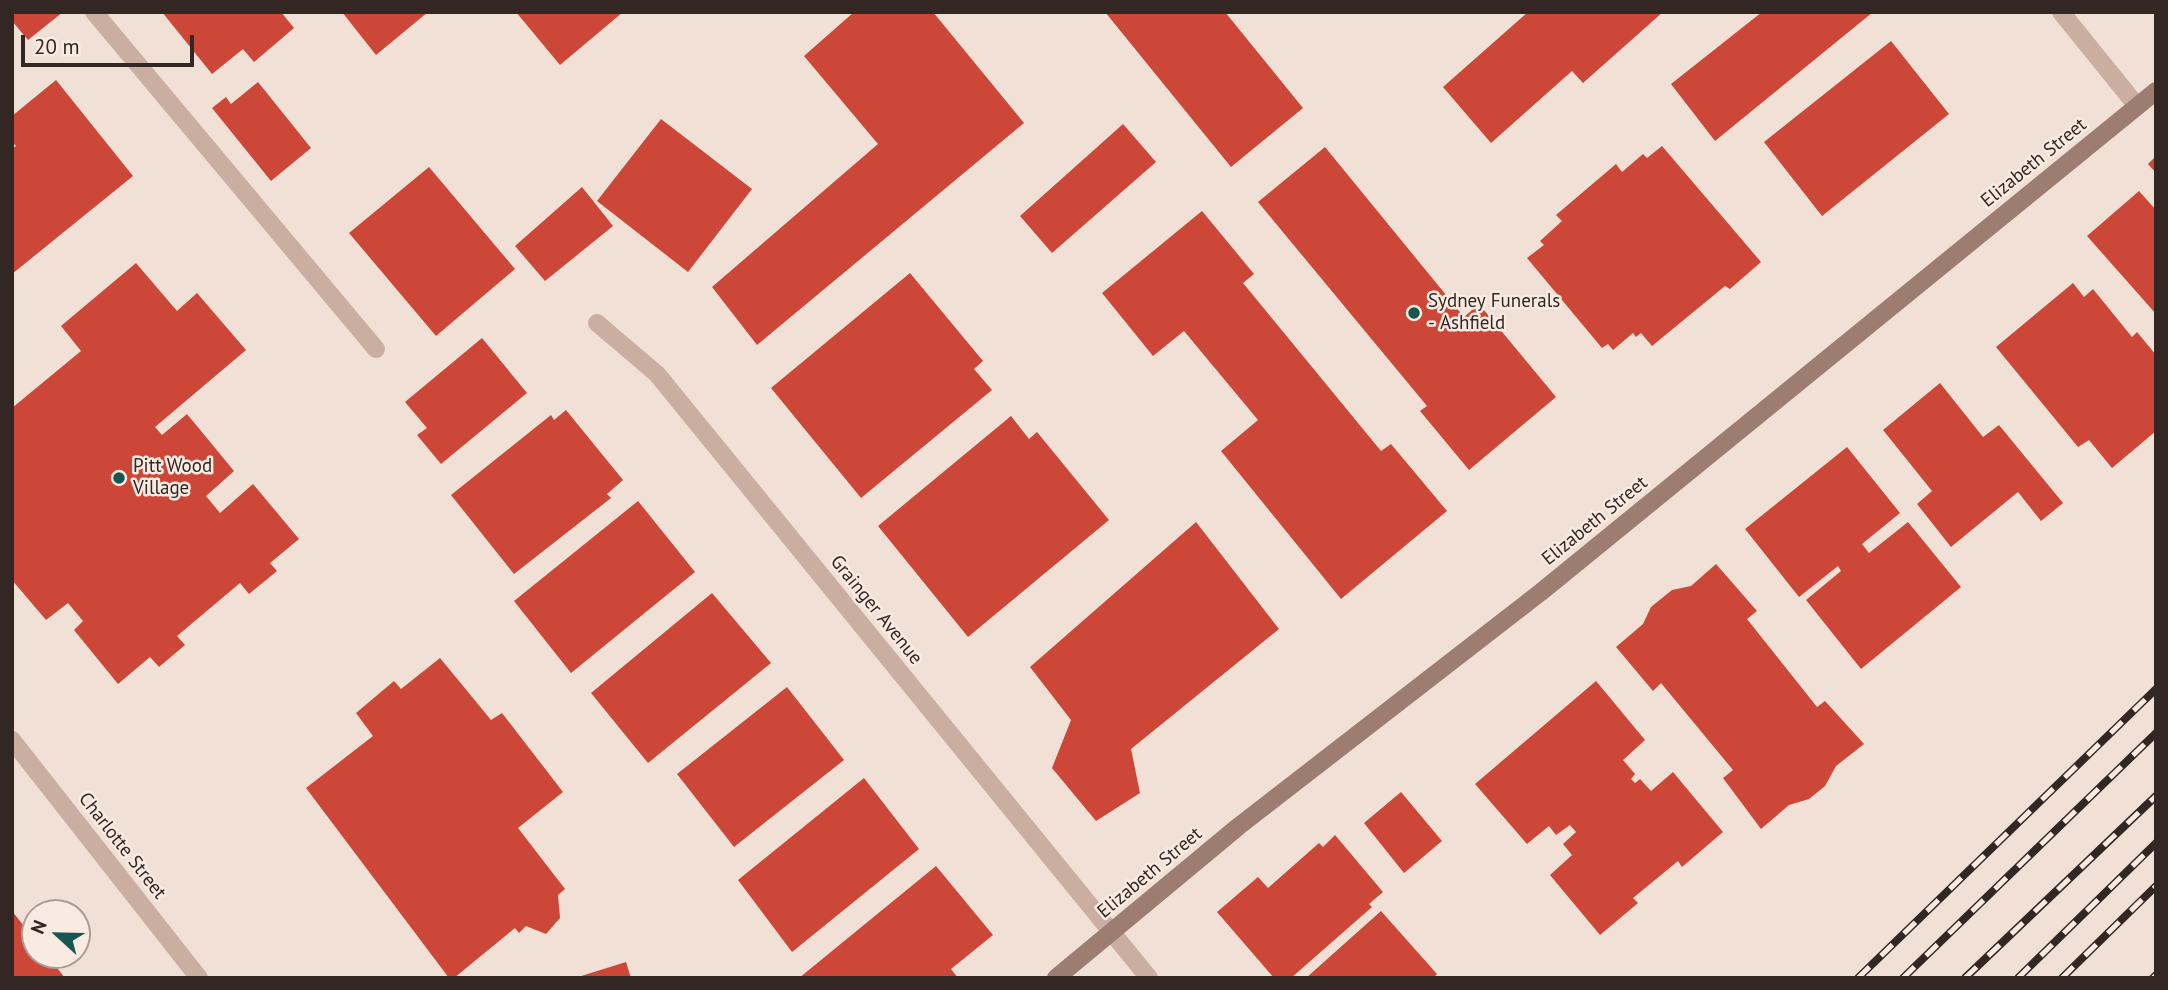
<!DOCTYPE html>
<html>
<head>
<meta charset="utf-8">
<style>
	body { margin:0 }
	#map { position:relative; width:2168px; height:990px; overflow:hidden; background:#f1e0d5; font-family:"PT Sans",sans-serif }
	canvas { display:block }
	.frame { position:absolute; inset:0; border:14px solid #332724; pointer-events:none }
	.north { position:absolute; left:21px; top:899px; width:70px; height:70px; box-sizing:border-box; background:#f9ebe1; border:2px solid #aa9d95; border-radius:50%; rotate:292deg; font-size:19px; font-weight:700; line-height:28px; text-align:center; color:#332724 }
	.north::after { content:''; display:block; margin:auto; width:24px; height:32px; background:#185651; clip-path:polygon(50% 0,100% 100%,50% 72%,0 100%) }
	.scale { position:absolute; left:21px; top:35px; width:173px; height:32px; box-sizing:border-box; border:4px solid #332724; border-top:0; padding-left:9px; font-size:21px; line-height:24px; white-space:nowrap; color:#332724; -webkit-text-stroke:5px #f9ebe1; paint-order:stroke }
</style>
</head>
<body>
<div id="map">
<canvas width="2168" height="990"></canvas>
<div class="frame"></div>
<div class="north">N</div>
<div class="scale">20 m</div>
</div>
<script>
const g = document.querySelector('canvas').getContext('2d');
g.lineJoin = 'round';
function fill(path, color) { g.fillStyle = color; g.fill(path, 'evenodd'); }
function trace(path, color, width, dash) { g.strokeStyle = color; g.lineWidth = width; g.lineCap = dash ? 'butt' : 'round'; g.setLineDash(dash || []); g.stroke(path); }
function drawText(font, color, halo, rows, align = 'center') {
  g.font = font + ' "PT Sans",sans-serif'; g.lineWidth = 5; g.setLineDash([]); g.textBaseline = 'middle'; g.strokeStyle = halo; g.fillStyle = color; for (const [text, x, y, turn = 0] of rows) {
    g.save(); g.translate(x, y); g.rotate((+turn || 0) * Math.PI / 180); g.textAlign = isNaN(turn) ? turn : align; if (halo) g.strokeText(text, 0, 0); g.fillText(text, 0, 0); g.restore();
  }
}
fill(new Path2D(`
	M 12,12 L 63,12 L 28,40 L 12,21 Z
	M 162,12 L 281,12 L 294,28 L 254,62 L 243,49 L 212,74 Z
	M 342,12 L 428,12 L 376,55 Z
	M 516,12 L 623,12 L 560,65 Z
	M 854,12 L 933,12 L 1024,123 L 757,345 L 712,287 L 878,144 L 804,56 Z
	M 1105,12 L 1225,12 L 1303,108 L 1231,167 Z
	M 1528,12 L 1663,12 L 1583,83 L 1572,71 L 1491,143 L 1443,87 Z
	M 1762,12 L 1873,12 L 1715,141 L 1671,84 Z
	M 1891,41 L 1949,114 L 1822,216 L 1764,142 Z
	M 56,80 L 133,176 L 12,274 L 12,149 L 16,146 L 12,142 L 12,116 Z
	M 258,82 L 311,148 L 271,181 L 212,108 L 226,97 L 231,104 Z
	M 661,119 L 752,189 L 688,272 L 597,201 Z
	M 1123,124 L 1156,162 L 1052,253 L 1020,216 Z
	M 1662,146 L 1761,262 L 1730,289 L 1725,286 L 1652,346 L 1641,333 L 1636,337 L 1633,333 L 1613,350 L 1608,344 L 1602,348 L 1527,258 L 1544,245 L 1540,241 L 1562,221 L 1556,215 L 1616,164 L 1622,172 L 1643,154 L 1647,158 Z
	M 1325,147 L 1464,317 L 1479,304 L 1556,397 L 1469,470 L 1420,411 L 1427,406 L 1258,202 Z
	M 2156,156 L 2156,173 L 2148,164 Z
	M 429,167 L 515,269 L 436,336 L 349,233 Z
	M 582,187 L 613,226 L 545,281 L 515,246 Z
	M 2139,191 L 2156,210 L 2156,314 L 2087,236 Z
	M 1202,211 L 1254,274 L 1243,283 L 1381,451 L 1391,444 L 1447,511 L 1341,599 L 1221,451 L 1258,420 L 1184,331 L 1153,356 L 1102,293 Z
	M 136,263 L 177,311 L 197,293 L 246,350 L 155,427 L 162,435 L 187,414 L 234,471 L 206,496 L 220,513 L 253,484 L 299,539 L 270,563 L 277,571 L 249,594 L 240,583 L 177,636 L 185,645 L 159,667 L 150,657 L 118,684 L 74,630 L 83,621 L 68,603 L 46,620 L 12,580 L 12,408 L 81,351 L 61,326 Z
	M 910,273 L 983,361 L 974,369 L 992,390 L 861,498 L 771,388 Z
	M 2073,283 L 2084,297 L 2093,289 L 2132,337 L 2137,332 L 2156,355 L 2156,431 L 2112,468 L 2089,440 L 2078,447 L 1996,347 Z
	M 482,338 L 527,393 L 441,464 L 417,435 L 427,428 L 405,402 Z
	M 1940,383 L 1983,437 L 1999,425 L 2063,503 L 2041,521 L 2018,492 L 1951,547 L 1917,504 L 1932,491 L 1883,430 Z
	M 566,410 L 623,480 L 607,494 L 611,498 L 514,574 L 451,495 L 551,415 L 554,420 Z
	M 1011,416 L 1029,439 L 1037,432 L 1109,520 L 968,637 L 878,526 Z
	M 1847,447 L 1900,513 L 1862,544 L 1869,553 L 1908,522 L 1961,587 L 1861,669 L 1806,600 L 1841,571 L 1838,566 L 1799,597 L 1745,529 Z
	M 638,501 L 695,572 L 571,673 L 514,601 Z
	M 1196,522 L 1279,629 L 1131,749 L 1140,793 L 1096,821 L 1052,768 L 1071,720 L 1030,667 Z
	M 1716,564 L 1757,611 L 1747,619 L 1817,707 L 1825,701 L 1864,744 L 1836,766 L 1825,786 L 1809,799 L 1789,805 L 1761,829 L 1723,778 L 1733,770 L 1661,683 L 1653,691 L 1616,647 L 1643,624 L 1651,607 L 1672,590 L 1691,586 Z
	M 712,593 L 771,663 L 648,763 L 591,693 Z
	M 440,658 L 491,720 L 502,713 L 563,792 L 518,828 L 565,889 L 558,895 L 560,918 L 546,934 L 526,926 L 519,933 L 515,928 L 454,978 L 449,978 L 306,788 L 373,736 L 356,713 L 394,681 L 401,689 Z
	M 1596,681 L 1645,740 L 1623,760 L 1635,774 L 1631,779 L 1635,783 L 1640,779 L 1651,791 L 1673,772 L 1723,832 L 1682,867 L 1678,861 L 1633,898 L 1638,903 L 1600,935 L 1550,875 L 1572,855 L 1563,844 L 1576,832 L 1570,825 L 1556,835 L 1549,826 L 1527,844 L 1475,784 Z
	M 787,687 L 844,760 L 734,847 L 677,774 Z
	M 864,778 L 919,849 L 792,952 L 738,880 Z
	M 1401,792 L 1442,841 L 1404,873 L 1364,823 Z
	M 1335,835 L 1383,892 L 1369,904 L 1372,907 L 1291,978 L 1274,978 L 1217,912 L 1258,877 L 1268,888 L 1319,843 L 1323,847 Z
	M 936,866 L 993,935 L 951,969 L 958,978 L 799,978 Z
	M 12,911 L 35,940 L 35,955 L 47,955 L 65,978 L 12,978 Z
	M 1381,911 L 1437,974 L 1433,978 L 1306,978 Z
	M 626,962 L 631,978 L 578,978 L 578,977 Z`), '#cc4738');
trace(new Path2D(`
	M 94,12 L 376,349`), '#c9aea1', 18);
trace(new Path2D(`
	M 2061,12 L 2137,106
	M 597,323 L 657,374 L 1149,978
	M 12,740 L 199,978`), '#c9aea1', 18);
trace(new Path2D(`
	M 1056,978 L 1239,826 L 1541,592 L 2156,91`), '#9d7c72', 18);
const rail = new Path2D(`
	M 1858,978 L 2156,689
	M 1903,978 L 2156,733
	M 1965,978 L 2156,796
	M 2018,978 L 2156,843
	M 2062,978 L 2156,886
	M 2153,978 L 2156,975`);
trace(rail, '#332724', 8);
trace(rail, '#f9ebe1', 5, [16]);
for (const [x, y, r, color] of [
	[1414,313,7,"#185651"],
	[119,478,7,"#185651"]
]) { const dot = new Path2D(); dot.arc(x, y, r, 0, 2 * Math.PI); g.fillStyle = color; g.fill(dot); trace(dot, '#f9ebe1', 2.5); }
drawText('19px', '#332724', '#f9ebe1', [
	["Elizabeth Street",2034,163,-39],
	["Elizabeth Street",1595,521,-39],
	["Grainger Avenue",876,610,51],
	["Charlotte Street",122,846,52],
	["Elizabeth Street",1150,873,-40]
]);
drawText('19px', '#332724', '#f9ebe1', [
	["Sydney Funerals",1428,302],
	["- Ashfield",1428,324],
	["Pitt Wood",133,467],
	["Village",133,489]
], 'left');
</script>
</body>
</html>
